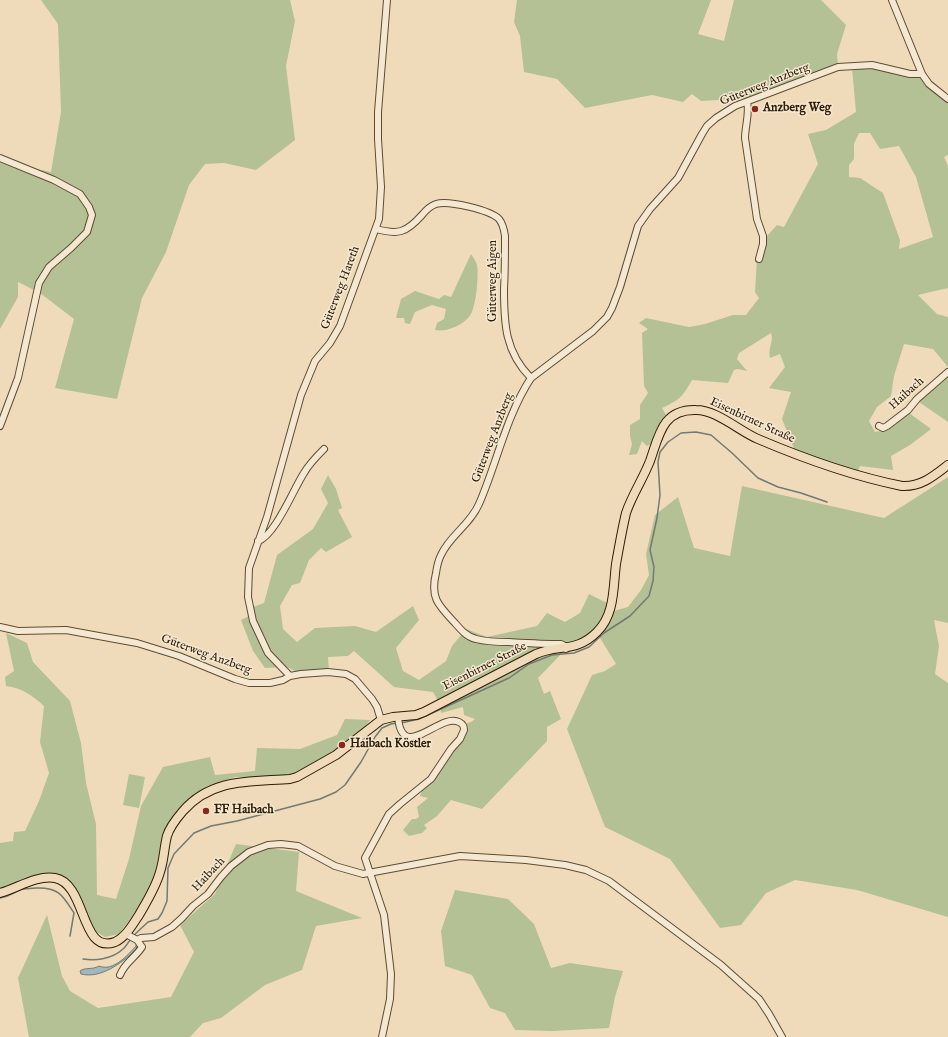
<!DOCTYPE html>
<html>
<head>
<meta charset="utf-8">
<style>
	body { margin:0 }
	canvas { display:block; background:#efdbba }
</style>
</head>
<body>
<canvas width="948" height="1037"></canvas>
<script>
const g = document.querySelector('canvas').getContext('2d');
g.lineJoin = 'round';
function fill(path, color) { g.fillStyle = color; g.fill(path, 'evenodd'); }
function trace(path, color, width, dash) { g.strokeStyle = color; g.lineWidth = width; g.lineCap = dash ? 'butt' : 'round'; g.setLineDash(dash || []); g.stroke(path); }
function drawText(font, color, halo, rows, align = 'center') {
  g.font = font + ' "IM FELL English",serif'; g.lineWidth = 3; g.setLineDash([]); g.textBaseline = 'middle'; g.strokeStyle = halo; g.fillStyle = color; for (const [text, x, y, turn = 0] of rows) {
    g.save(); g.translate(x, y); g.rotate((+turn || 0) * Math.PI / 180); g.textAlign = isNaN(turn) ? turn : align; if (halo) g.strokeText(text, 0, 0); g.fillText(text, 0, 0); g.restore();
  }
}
fill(new Path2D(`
	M 41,0 L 290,0 L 295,21 L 286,66 L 295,140 L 256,170 L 224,163 L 205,164 L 189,185 L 166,252 L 142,298 L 117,399 L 55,388 L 74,319 L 40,293 L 18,282 L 18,297 L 0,329 L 0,162 L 51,172 L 61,112 L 58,24 Z
	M 517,0 L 711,0 L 698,34 L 724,41 L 734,0 L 821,0 L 846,25 L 837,54 L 838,66 L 755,98 L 701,101 L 692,94 L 683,102 L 652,95 L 585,108 L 557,79 L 524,72 L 520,36 L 514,22 Z
	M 872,67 L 918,77 L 925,82 L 948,102 L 948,155 L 944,157 L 948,166 L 948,288 L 918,295 L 937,314 L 948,317 L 948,367 L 933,349 L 904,344 L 894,376 L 891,396 L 877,407 L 869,421 L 875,432 L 887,430 L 909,413 L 931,429 L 910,445 L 891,456 L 893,470 L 860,466 L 858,471 L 812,458 L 795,451 L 782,419 L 791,392 L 769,388 L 785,367 L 780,354 L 770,358 C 768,345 774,344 771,333 L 739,353 L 737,359 L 747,371 L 738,369 L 734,370 L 728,383 L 692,380 C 683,396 680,400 662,408 L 666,415 L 653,443 L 647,446 L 642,441 L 637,454 L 629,455 L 632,444 L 630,436 L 630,425 L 640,419 L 640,405 L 648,393 L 644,386 L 642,333 L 648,329 L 639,323 L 646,318 L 689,327 L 705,324 L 733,315 L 746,315 L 759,298 L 755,292 L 757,258 L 767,236 L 777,225 L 784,227 L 818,164 L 808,134 L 826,130 L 856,112 L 852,68 ZM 859,133 L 870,133 L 880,149 L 899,146 L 916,177 L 933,237 L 899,249 L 900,240 L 883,193 L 860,178 L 849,177 L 849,165 L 854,159 L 854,144 Z
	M 471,254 C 473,257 476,261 477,265 C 479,275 476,310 469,317 C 461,326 446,332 435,330 L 437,323 L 444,319 L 446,309 L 432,305 L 415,312 L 410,324 L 405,323 L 404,318 L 396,318 L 401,299 L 415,291 L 439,299 L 444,295 L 451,297 Z
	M 948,376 L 948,422 L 919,402 Z
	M 328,475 L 336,489 L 342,508 L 338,510 L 352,537 L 326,552 L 321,548 L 309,560 L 300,583 L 292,585 L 280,606 L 283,629 L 297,642 L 315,628 L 355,626 L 376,632 L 413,606 L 419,620 L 396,648 L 403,671 L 419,680 L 446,661 L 452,646 L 466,629 L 487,637 L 537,626 L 547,613 L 565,622 L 580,613 L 589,594 L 605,602 L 612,604 L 610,612 L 628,607 L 641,590 L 649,575 L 646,554 L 655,515 L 678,497 L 694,548 L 730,556 L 742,486 L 884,518 L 948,477 L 948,623 L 934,620 L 939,646 L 935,674 L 948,683 L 948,917 L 857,890 L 795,880 L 766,893 L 741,925 L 720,928 L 670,859 L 605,827 L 567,729 L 592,675 L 605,671 L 616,664 L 597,633 L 566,649 L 538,678 L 544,694 L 550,691 L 561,719 L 547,727 L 547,741 L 482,809 L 451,800 L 437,816 L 424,825 L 427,828 L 422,833 L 409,836 L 403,830 L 412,819 L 416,819 L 419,817 L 417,807 L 428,798 L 420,796 L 423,788 L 463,732 L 461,725 L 471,722 L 475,719 L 464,715 L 463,707 L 441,713 L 440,704 L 433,692 L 394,687 L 354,651 L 348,656 L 328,657 L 329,672 L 299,673 L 287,667 L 265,668 L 253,651 L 241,620 L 251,615 L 250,608 L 264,603 L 277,555 L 313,529 L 328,503 L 321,489 Z
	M 6,633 L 27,643 L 33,662 L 70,701 L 81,743 L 86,783 L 96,824 L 97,895 L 116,899 L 129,859 L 141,806 L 163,767 L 210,757 L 215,775 L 255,771 L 257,748 L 300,749 L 337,735 L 345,719 L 370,720 L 360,734 L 339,751 L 295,775 L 277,778 L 235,777 L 207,786 L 192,798 L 169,822 L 156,878 L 143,902 L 119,934 L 105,937 L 93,930 L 84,906 L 73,887 L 60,876 L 0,890 L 0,843 L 13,841 L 14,832 L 25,831 L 39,801 L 49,773 L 40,742 L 44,706 C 33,696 22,688 6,686 L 5,677 L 14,671 Z
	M 129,774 L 145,777 L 139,808 L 123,805 Z
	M 236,844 L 299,852 L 296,891 L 362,918 L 316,926 L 302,970 L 265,985 L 221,1018 L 203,1023 L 190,1037 L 29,1037 L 18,978 L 47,915 L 62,976 L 70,991 L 98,1008 L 171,997 L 194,952 L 180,925 L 215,894 Z
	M 455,890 L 508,899 L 534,924 L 551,968 L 570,963 L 623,971 L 615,997 L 609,1028 L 552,1031 L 515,1030 L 505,1013 L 490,1008 L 472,975 L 445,966 L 441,931 Z`), '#b4c194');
const water = new Path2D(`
	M 136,946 L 137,949 L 135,951 C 121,963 101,979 81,974 L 80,971 C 85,967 93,970 99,966 C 113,972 128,955 136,946 Z`);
fill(water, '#a0b8bc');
trace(water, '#727a72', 1);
trace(new Path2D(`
	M 401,723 L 419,719 L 509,678 L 529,664 L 552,655 L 574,653 L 589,647 L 604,633 L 630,616 L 649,596 L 653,581 L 654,567 L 650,550 L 657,518 L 660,495 L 658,462 L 660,452 L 668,442 L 681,433 L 696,432 L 711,435 L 732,453 L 758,478 L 778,487 L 801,493 L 827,502
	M 0,898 C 11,896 12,893 20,890 C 24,888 31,889 36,888 C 59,887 63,896 74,913 L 70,936
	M 133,936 L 148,922 L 158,919 L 162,913 L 167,901 L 168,868 L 174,854 L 194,833 L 211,826 L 237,821 L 320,799 L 336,792 L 345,785 L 361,762 L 375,737 L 382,728 L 391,724 L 397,723
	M 83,959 C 96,961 112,959 123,949 C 126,947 128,942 131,939`), '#727a72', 1.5);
const minor = new Path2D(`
	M 892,0 L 922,74 L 929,84 L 948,99
	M 747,102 C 750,112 745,127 745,138 L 757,219 L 763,236 L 763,244 L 759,259
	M 0,158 L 54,180 L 80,194 L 89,207 L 92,215 L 87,232 L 71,248 L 49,267 L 39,283 L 18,378 L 0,426
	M 376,229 C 398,235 406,233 422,215 C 426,210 430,206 436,204 C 448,200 490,210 499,219 C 503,224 504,229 505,236 C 505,254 505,271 504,289 C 504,324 505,352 531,378
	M 879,426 L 883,428 L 887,426 L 908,410 L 917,399 L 948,372
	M 258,541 C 275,536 294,488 304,473 C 309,464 317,456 324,449
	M 0,627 L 18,631 L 66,630 L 137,643 L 179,656 L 235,679 L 249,683 L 270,683 L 283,680 L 290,676 L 301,674 L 328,672 L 346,674 L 355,679 L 372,699 L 377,707 L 381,720
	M 566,649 L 565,646 L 561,644 C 544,644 527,643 509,642 C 498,642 487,642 476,639 C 467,637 461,630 455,623 C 438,605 430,598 436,573 C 437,566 438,561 441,555 C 450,535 470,525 479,504 C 497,463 506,416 531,378 L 593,331 L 607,317 L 612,308 L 620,287 L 638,226 L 650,209 L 678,178 L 702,134 L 707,126 L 716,118 L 735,106 L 838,67 L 872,65 L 910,74 L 922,74
	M 290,676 L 268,653 L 253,621 L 248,597 L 249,568 L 267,517 L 301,395 L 315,361 L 330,343 L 340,326 L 379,219 L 381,187 L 378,139 L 378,112 L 387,0
	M 126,934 L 137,940 L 141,938 L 154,937 L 172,927 L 182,918 L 193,906 L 208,894 L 221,877 L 231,866 L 249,852 L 268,845 L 281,844 L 298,846 L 335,866 L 363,874 L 460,856 L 526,860 L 565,865 L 586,870 L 609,881 L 721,965 L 759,999 L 769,1014 L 782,1037
	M 120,975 C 125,962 135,958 142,947 L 137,940
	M 382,1037 L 390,999 L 391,974 L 384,915 L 365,858 L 389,814 L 400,804 L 431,779 L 451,749 L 460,739 L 464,730 C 464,726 463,724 459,722 C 440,712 402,764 398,717`);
const major = new Path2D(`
	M 0,893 C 18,888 36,875 55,878 C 87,884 80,955 115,942 C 126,937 133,924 139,915 C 147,901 156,887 160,872 C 164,860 164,848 167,836 C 170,826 177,818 183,811 C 212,778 250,782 290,779 L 297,777 L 336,755 L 381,720 L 393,717 L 416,715 L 424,712 L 536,654 C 559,644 576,653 597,632 C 615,614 613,588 616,564 C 619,547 622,530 626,513 C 632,495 643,479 650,461 C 659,436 662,409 696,410 C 717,410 739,431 758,439 C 805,459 852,476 902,486 C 921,487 934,476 948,465`);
trace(minor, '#5e4c32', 8);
trace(major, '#2e1c04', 10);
trace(minor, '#f5e8d2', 6);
trace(major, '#efdbba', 8);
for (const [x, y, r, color] of [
	[755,109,4,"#8f2418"],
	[342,745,4,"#8f2418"],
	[206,811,4,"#8f2418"]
]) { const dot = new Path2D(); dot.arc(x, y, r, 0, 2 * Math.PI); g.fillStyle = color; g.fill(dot); trace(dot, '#f5e8d2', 1.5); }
drawText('12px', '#2e1c04', '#f5e8d2', [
	["Güterweg Anzberg",765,85,-22],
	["Güterweg Aigen",494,281,-90],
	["Güterweg Hareth",341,288,-69],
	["Haibach",907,394,-42],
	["Eisenbirner Straße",752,421,25],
	["Güterweg Anzberg",493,438,-69],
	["Güterweg Anzberg",206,655,20],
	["Eisenbirner Straße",485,667,-27],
	["Haibach",209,875,-47]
]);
drawText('bold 12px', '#2e1c04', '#f5e8d2', [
	["Anzberg Weg",763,109],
	["Haibach Köstler",350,745],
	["FF Haibach",214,811]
], 'left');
</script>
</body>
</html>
